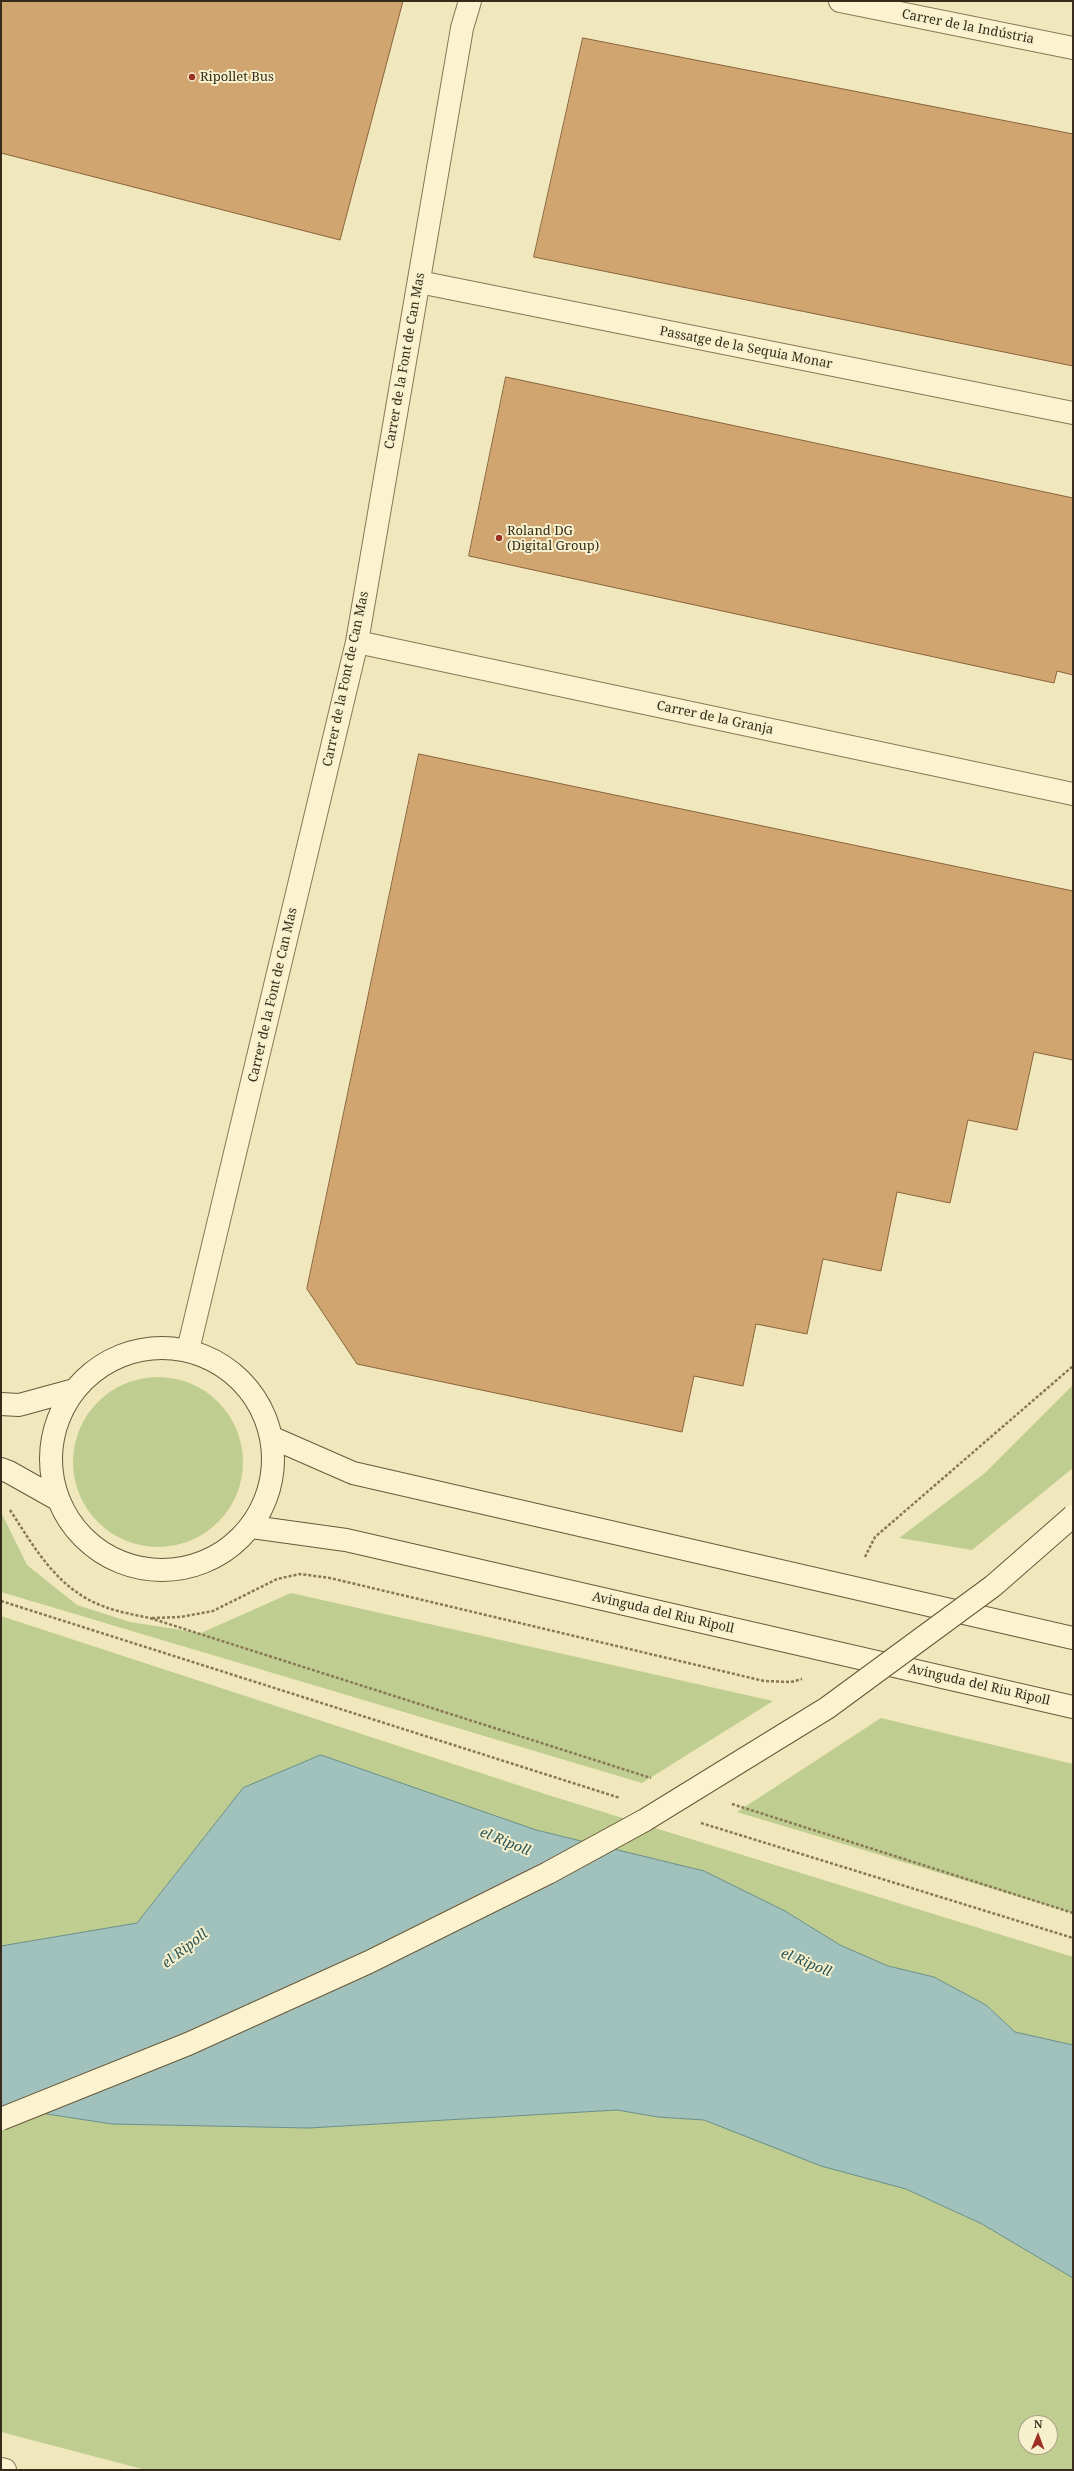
<!DOCTYPE html>
<html>
<head>
<meta charset="utf-8">
<style>
	body { margin:0 }
	#map { position:relative; width:1074px; height:2471px; overflow:hidden; background:#f0e7bd; font-family:"Noto Serif",serif }
	canvas { display:block }
	.frame { position:absolute; inset:0; border:2px solid #372c1b; pointer-events:none }
	.north { position:absolute; left:1018px; top:2415px; width:40px; height:40px; box-sizing:border-box; background:#f7f0cd; border:1px solid #aaa286; border-radius:50%; rotate:1deg; font-size:11px; font-weight:700; line-height:16px; text-align:center; color:#372c1b }
	.north::after { content:''; display:block; margin:auto; width:14px; height:18px; background:#9b3122; clip-path:polygon(50% 0,100% 100%,50% 72%,0 100%) }
</style>
</head>
<body>
<div id="map">
<canvas width="1074" height="2471"></canvas>
<div class="frame"></div>
<div class="north">N</div>
</div>
<script>
const g = document.querySelector('canvas').getContext('2d');
g.lineJoin = 'round';
function fill(path, color) { g.fillStyle = color; g.fill(path, 'evenodd'); }
function trace(path, color, width, dash) { g.strokeStyle = color; g.lineWidth = width; g.lineCap = dash ? 'butt' : 'round'; g.setLineDash(dash || []); g.stroke(path); }
function drawText(font, color, halo, rows, align = 'center') {
  g.font = font + ' "Noto Serif",serif'; g.lineWidth = 4; g.setLineDash([]); g.textBaseline = 'middle'; g.strokeStyle = halo; g.fillStyle = color; for (const [text, x, y, turn = 0] of rows) {
    g.save(); g.translate(x, y); g.rotate((+turn || 0) * Math.PI / 180); g.textAlign = isNaN(turn) ? turn : align; if (halo) g.strokeText(text, 0, 0); g.fillText(text, 0, 0); g.restore();
  }
}
fill(new Path2D(`
	M73 1462a85 85 0 1 1 170 0a85 85 0 1 1-170 0Z
	M 1073,1385 L 1073,1468 L 972,1550 L 899,1538 L 985,1473 Z
	M 1,1512 L 27,1565 L 77,1605 L 130,1622 L 201,1633 L 291,1593 L 773,1701 L 642,1783 L 1,1592 Z
	M 1,1616 L 545,1794 L 1073,1957 L 1073,2045 L 1015,2032 L 986,2005 L 934,1977 L 888,1966 L 840,1945 L 785,1911 L 704,1871 L 536,1830 L 243,1788 L 137,1923 L 1,1946 Z
	M 881,1718 L 1073,1764 L 1073,1913 L 737,1812 Z
	M 1,2107 L 112,2124 L 309,2128 L 617,2110 L 658,2117 L 704,2120 L 906,2189 L 982,2224 L 1073,2278 L 1073,2470 L 146,2470 L 1,2432 ZM 1026,2423 L 1050,2423 L 1050,2447 L 1026,2447 Z`), '#bfce90');
const water = new Path2D(`
	M 321,1755 L 536,1830 L 704,1871 L 785,1911 L 840,1945 L 888,1966 L 934,1977 L 986,2005 L 1015,2032 L 1073,2045 L 1073,2278 L 982,2224 L 906,2189 L 821,2166 L 704,2120 L 658,2117 L 617,2110 L 309,2128 L 112,2124 L 1,2107 L 1,1946 L 137,1923 L 243,1788 Z`);
fill(water, '#a1c1bc');
trace(water, '#688f8a', 1);
const building = new Path2D(`
	M 1,1 L 403,1 L 340,240 L 1,153 Z
	M 583,38 L 1073,134 L 1073,366 L 534,257 Z
	M 506,377 L 1073,498 L 1073,675 L 1057,671 L 1054,683 L 469,556 Z
	M 419,754 L 1073,891 L 1073,1060 L 1034,1052 L 1017,1130 L 968,1120 L 950,1203 L 897,1192 L 881,1271 L 823,1259 L 807,1334 L 756,1324 L 743,1386 L 694,1376 L 682,1432 L 357,1364 L 307,1289 Z`);
fill(building, '#d0a570');
trace(building, '#89633a', 1);
const lane = new Path2D(`
	M 419,282 L 1073,413`);
const street = new Path2D(`
	M 840,1 L 1073,48
	M 357,642 L 1073,794
	M 188,1350 L 357,642 L 462,28 L 470,1
	M 1,2469 L 5,2470`);
const secondary = new Path2D(`
	M51 1459a111 111 0 1 1 222 0a111 111 0 1 1-222 0Z
	M 1,1404 L 19,1405 L 74,1390
	M 273,1438 L 353,1473 L 1073,1638
	M 1,1469 L 9,1472 L 57,1499
	M 252,1527 L 346,1540 L 1073,1707`);
trace(lane, '#897755', 24);
trace(street, '#897755', 24);
trace(secondary, '#6a5839', 24);
trace(new Path2D(`
	M 10,1510 C 36,1550 58,1590 105,1607 C 119,1612 135,1615 150,1618 L 651,1778
	M 865,1557 L 875,1537 L 1073,1366
	M 1,1601 L 620,1798
	M 152,1618 L 180,1617 L 213,1611 L 277,1579 L 300,1574 L 330,1578 L 764,1681 L 791,1682 L 802,1679
	M 732,1804 L 1073,1913
	M 701,1823 L 1073,1938`), '#897755', 2.5, [3, 2]);
trace(lane, '#fbf3d0', 22);
trace(street, '#fbf3d0', 22);
trace(secondary, '#fbf3d0', 22);
const secondaryBridge = new Path2D(`
	M 1,2119 L 188,2044 L 369,1962 L 548,1873 L 645,1820 L 827,1708 L 993,1586 L 1073,1516`);
trace(secondaryBridge, '#6a5839', 24, []);
trace(secondaryBridge, '#fbf3d0', 22);
for (const [x, y, r, color] of [
	[192,77,4,"#9b3122"],
	[499,538,4,"#9b3122"]
]) { const dot = new Path2D(); dot.arc(x, y, r, 0, 2 * Math.PI); g.fillStyle = color; g.fill(dot); trace(dot, '#f7f0cd', 1.5); }
drawText('13px', '#372c1b', '#f7f0cd', [
	["Carrer de la Indústria",968,27,11],
	["Passatge de la Sequia Monar",746,348,11],
	["Carrer de la Font de Can Mas",405,361,-80],
	["Carrer de la Font de Can Mas",346,679,-78],
	["Carrer de la Granja",715,718,12],
	["Carrer de la Font de Can Mas",273,995,-77],
	["Avinguda del Riu Ripoll",663,1613,13],
	["Avinguda del Riu Ripoll",979,1685,13]
]);
drawText('13px', '#372c1b', '#f7f0cd', [
	["Ripollet Bus",200,77],
	["Roland DG",507,531],
	["(Digital Group)",507,546]
], 'left');
drawText('italic 14px', '#295558', '#f7f0cd', [
	["el Ripoll",505,1842,22],
	["el Ripoll",185,1949,-38],
	["el Ripoll",806,1963,22]
]);
</script>
</body>
</html>
